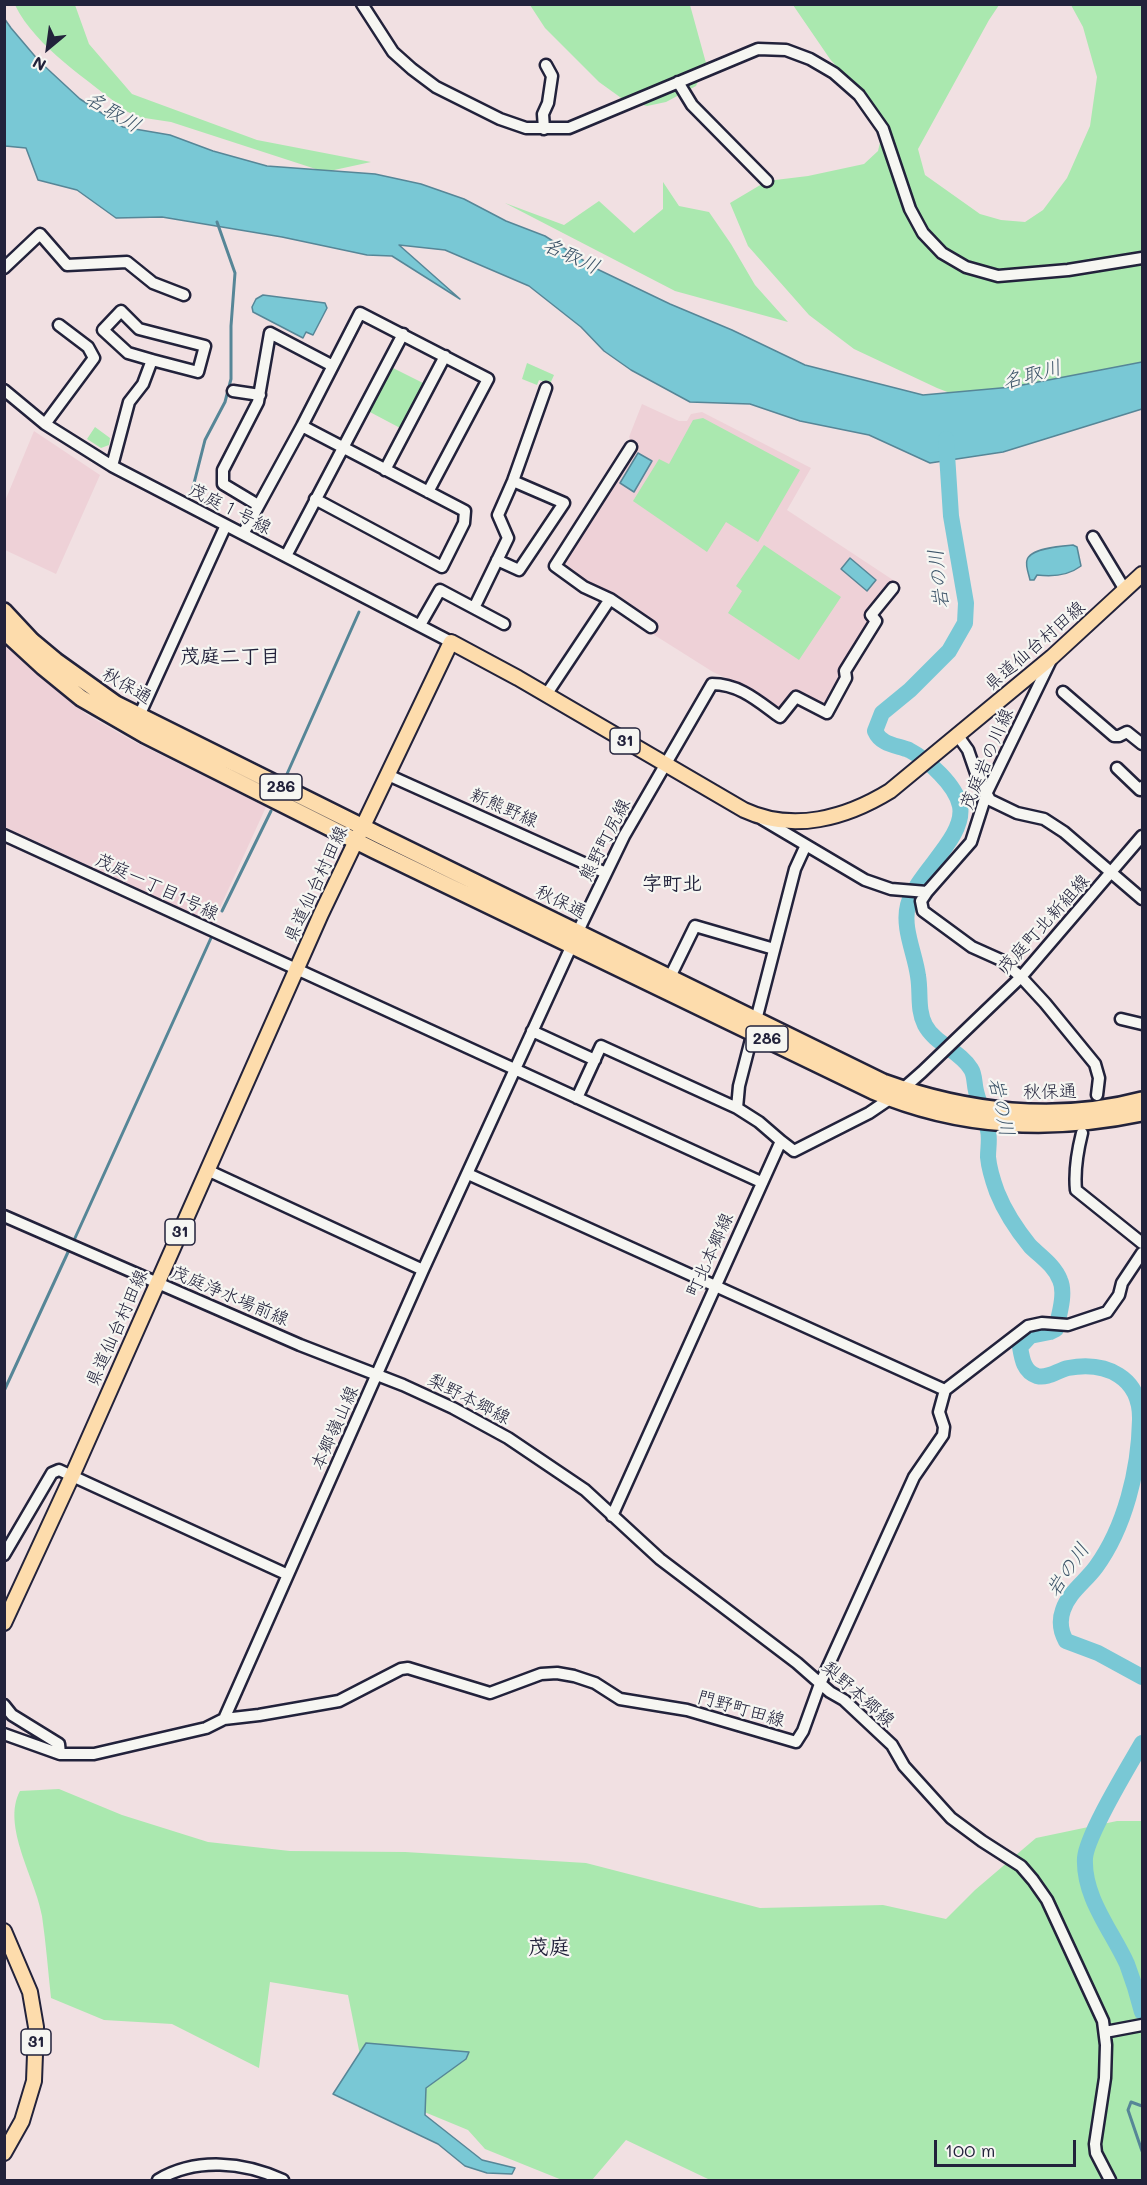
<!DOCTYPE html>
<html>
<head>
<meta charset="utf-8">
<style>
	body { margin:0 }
	#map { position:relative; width:1147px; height:2185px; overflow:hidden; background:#f1e0e2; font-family:Mali,sans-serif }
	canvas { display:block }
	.frame { position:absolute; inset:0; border:6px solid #22223b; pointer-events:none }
	.north { position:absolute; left:18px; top:18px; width:60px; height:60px; -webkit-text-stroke:4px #f6f6f2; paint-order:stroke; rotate:209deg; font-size:16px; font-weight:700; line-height:24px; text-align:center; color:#22223b }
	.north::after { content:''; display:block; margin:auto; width:21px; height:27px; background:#22223b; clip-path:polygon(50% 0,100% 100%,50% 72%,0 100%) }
	.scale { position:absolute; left:934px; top:2140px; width:142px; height:27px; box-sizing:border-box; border:3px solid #22223b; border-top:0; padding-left:8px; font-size:18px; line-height:21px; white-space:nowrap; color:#22223b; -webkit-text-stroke:4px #f6f6f2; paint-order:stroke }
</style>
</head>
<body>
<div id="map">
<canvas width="1147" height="2185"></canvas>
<div class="frame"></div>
<div class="north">N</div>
<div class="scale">100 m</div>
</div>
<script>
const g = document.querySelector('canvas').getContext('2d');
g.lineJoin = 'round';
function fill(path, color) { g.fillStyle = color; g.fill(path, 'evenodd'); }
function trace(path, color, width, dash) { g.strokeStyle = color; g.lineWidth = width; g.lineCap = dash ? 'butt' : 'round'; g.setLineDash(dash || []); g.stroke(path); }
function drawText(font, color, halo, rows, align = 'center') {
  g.font = font + ' Mali,"Klee One",sans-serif'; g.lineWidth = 4.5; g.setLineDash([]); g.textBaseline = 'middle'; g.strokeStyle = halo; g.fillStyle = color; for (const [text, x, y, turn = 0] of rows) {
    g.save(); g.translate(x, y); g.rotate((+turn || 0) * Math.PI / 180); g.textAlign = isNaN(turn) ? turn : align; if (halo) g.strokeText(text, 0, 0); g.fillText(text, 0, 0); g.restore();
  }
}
fill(new Path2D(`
	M 642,404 L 679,421 L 687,421 L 691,414 L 702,412 L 811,468 L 787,510 L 893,580 L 868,614 L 874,622 L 825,709 L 794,692 L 783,708 L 774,709 L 726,678 L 713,672 L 648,631 L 653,623 L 589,582 L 586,584 L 559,566 L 635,447 L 629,437 Z
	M 34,431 L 100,475 L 56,574 L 5,550 L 5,501 Z
	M 5,646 L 86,714 L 131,740 L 266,807 L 213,923 L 5,827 Z`), '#eed1d7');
fill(new Path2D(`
	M 15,5 L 75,5 L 89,44 L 132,94 L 257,140 L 371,162 L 325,172 L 171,122 L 138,117 L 126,111 C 89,80 36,48 15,5 Z
	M 530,5 L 690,5 L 706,63 L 696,86 L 666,102 L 647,106 L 624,100 L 599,82 L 545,28 Z
	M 793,5 L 999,5 L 989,20 L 918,149 L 925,175 L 980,214 L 1001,220 L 1025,222 L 1043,210 L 1067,178 L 1090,126 L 1097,77 L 1083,27 L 1071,5 L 1142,5 L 1142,376 L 999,412 L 937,388 L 854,349 L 809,315 L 748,246 L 730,203 L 767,181 L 808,176 L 864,164 L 878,151 L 884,126 L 869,104 L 830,59 Z
	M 663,182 L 679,206 L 709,212 L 731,244 L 755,285 L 788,322 L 675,291 L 505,203 L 564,225 L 599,201 L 634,233 L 663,209 Z
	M 527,363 L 554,375 L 550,384 L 539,380 L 537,385 L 522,379 Z
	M 391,367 L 425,384 L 402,429 L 368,411 Z
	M 703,418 L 800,470 L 758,542 L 726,522 L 707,552 L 633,501 L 659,459 L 669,464 L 693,420 Z
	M 95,427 L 110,438 L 109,445 L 101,448 L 87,439 Z
	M 764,545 L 841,597 L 799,660 L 728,613 L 742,591 L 736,586 Z
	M 59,1789 L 122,1815 L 208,1842 L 290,1851 L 405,1852 L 586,1863 L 760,1908 L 883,1905 L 946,1919 L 975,1890 L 1036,1838 L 1117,1821 L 1142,1821 L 1142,2180 L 708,2180 L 708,2179 L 626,2140 L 592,2180 L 562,2180 L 485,2149 L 468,2130 L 422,2111 L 369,2100 L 348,1995 L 270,1982 L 259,2068 L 172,2024 L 104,2020 L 51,1998 C 48,1971 46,1943 42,1916 C 36,1879 1,1826 20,1791 Z`), '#aae8af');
const water = new Path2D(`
	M 4,18 L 11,28 L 39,61 L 80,99 L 123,127 L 170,135 L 213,151 L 267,166 L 375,174 L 421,184 L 464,199 L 506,221 L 545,236 L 597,269 L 670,304 L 732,330 L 805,365 L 923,395 L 1012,387 L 1142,362 L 1142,409 L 1003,452 L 930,463 L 869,435 L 800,421 L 750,404 L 690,402 L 631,370 L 604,351 L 581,327 L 529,286 L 445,250 L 399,245 L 460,299 L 392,256 L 367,255 L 282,237 L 162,217 L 116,218 L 77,190 L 38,180 L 26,148 L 5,146 Z
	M 263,295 L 325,303 L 327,308 L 313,335 L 306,332 L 303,338 L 253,312 L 252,307 L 256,299 Z
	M 638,453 L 652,461 L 634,492 L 620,483 Z
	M 1073,545 L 1077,547 L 1081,566 C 1069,575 1052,577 1037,575 L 1034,580 L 1030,580 C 1029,575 1025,565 1027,560 C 1030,548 1062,546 1073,545 Z
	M 850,558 L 876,580 L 867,591 L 841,569 Z
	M 366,2043 L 469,2052 L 466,2059 L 426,2088 L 425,2115 L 482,2160 L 515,2168 L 512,2174 L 487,2173 L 465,2166 L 438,2144 L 333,2094 Z`);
fill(water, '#79c8d5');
trace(water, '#568697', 1.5);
trace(new Path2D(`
	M 191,495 L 205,440 L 225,402 L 231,379 L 231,326 L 235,273 L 217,222
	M 287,774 L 359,612
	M 222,911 L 271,811
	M 75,1238 L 211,938
	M 4,1391 L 69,1250
	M 1142,2106 L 1131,2102 L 1128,2110 L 1142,2151`), '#568697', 3);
trace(new Path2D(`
	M 946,439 L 951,516 L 966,603 L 965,623 L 949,651 L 910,690 L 882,713 L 875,731 C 881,745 897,745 909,750 C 928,760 956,785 960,806 C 966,838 916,873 908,905 C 902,928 915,953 918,976 C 921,993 917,1009 925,1025 C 935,1044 960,1051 971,1069 C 975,1075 974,1083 976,1091 C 979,1104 985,1116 988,1130 C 990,1139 988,1148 988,1157 C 989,1168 993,1181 997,1192 C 1005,1212 1017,1230 1030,1246 C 1041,1257 1054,1265 1060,1280 C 1066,1293 1059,1315 1056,1329 L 1050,1332 L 1030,1336 L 1020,1347 C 1022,1359 1024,1372 1037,1376 C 1048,1379 1058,1370 1068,1368 C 1106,1361 1141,1377 1140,1420 C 1139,1470 1125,1527 1096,1567 C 1085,1582 1069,1592 1063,1610 C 1059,1621 1061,1632 1066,1641 L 1098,1653 L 1142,1677
	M 1142,1743 C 1129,1766 1087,1834 1085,1858 C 1083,1897 1112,1931 1127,1964 C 1133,1980 1138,1996 1142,2012`), '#79c8d5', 16);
const minor = new Path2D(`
	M 362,4 L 393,52 L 412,69 L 436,87 L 500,119 L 526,128 L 569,128 L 758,49 L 786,50 L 810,59 L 834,73 L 859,95 L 883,129 L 910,209 L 923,233 L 942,253 L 966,267 L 998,276 L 1068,270 L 1142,258
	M 678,82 L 692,105 L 767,181
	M 544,129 L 543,114 L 548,103 L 552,76 L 546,65
	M 4,268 L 40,234 L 67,265 L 127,262 L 153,283 L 184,295
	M 4,390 L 45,424 L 112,466 L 451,642
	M 233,391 L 260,395
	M 45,424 L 94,358 L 88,347 L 59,325
	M 302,426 L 465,511 L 464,523 L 442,567 L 315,499
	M 631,447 L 555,566 L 584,587 L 610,599 L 651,627
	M 112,466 L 129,402 L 143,384 L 152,360 L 128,353 L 103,330 L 121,311 L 139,329 L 205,346 L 198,372 L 152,360
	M 385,470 L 445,356
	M 258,505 L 223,484 L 223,470 L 258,402 L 270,333 L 331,365
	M 243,534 L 302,426 L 360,313 L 488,379 L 428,492
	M 1093,537 L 1125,590
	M 286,556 L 403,334
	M 497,560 L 519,570 L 564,503 L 513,481
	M 474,608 L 508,538 L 498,515 L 513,481 L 546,388
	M 420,625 L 440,590 L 504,624
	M 1063,692 L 1114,736 L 1119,736 L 1127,732 L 1142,744
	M 546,695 L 610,599
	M 139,716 L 226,525
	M 958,736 L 968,750 L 977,776 L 990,800 L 1017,813 L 1044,819 L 1064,832 L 1142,899
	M 1117,768 L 1140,790 L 1142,787
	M 388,775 L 606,873
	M 762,819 L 865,880 L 891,889 L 927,892 L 971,842 L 987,792 L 1051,660
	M 4,835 L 761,1182
	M 927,892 L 921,901 L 923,911 L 972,947 L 1001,960 L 1021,977 L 1045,1003 L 1095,1064 L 1099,1078 L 1097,1095
	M 670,977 L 695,926 L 774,949
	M 1121,1019 L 1142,1024
	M 532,1031 L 595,1060
	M 577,1098 L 601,1046 L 737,1108
	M 1082,1133 C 1077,1153 1074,1170 1076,1190 L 1142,1243
	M 781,1141 L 794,1151 L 869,1113 L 897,1094 L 922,1072 L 1021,977 L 1142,836
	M 207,1170 L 423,1270
	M 468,1174 L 945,1390
	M 4,1216 L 300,1345 L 403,1385 L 453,1408 L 508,1438 L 585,1490 L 660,1559 L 797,1663 L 830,1692 L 844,1700 L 892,1745 L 904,1766 L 951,1818 L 982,1841 L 1021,1866 L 1033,1880 L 1047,1900 L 1103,2021 L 1106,2045 L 1105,2078 L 1095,2144 L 1096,2153 L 1110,2180
	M 612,1516 L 781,1141 L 759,1122 L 737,1108 L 739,1086 L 795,869 L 806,845
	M 4,1555 L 52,1473 L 59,1470 L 286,1574
	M 4,1705 L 12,1715 L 59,1744 L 60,1754
	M 224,1719 L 259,1715 L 339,1701 L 401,1669 L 408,1668 L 490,1693 L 541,1674 L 557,1673 L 574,1676 L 595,1683 L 620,1699 L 687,1710 L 796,1742 L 803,1731 L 820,1684 L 914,1477 L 943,1435 L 944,1427 L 939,1412 L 945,1390 L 1028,1326 L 1042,1323 L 1068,1325 L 1107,1312 L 1119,1295 L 1122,1283 L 1142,1253
	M 4,1734 L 60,1754 L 94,1754 L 206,1728 L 224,1719 L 423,1270 L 582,923 L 624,836 L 712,684 C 740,684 759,702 780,717 L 796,697 L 827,713 L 846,678 L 845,671 L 876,621 L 871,615 L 893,588
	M 1105,2032 L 1142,2025
	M 158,2180 C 196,2157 244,2162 283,2180`);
const major = new Path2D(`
	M 4,1623 L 72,1476 L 321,914 L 451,642 L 518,678 L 744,810 C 793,833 846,818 890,791 L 1052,657 L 1142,574
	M 4,1931 L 30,1992 L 36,2027 L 34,2081 L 22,2121 L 4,2153`);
const highway = new Path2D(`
	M 4,611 L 32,641 L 56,661 L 116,704 L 381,836 L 883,1082 C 966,1112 1056,1123 1142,1100
	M 4,631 L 43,667 L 81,698 L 145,735 L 374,850 L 873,1091 C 959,1128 1052,1132 1142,1113`);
trace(minor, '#22223b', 15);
trace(major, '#22223b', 18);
trace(highway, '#22223b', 20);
trace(minor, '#f6f6f2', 10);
trace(major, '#fddcac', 14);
trace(highway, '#fddcac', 15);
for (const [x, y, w] of [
	[625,741,30],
	[281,787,42],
	[767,1039,42],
	[180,1232,30],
	[36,2042,30]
]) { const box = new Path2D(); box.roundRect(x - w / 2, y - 13, w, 26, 4.5); g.fillStyle = '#f6f6f2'; g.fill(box); trace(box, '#22223b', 1.5); }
drawText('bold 16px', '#22223b', null, [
	["31",625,741],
	["286",281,787],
	["286",767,1039],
	["31",180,1232],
	["31",36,2042]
]);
drawText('18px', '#22223b', '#f6f6f2', [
	["茂庭１号線",230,509,27],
	["県道仙台村田線",1035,646,-41],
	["秋保通",127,686,30],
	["茂庭岩の川線",987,759,-67],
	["新熊野線",504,808,24],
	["熊野町尻線",605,840,-63],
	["県道仙台村田線",316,884,-65],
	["茂庭一丁目1号線",157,887,25],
	["秋保通",561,902,26],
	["茂庭町北新組線",1044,924,-48],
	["秋保通",1050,1092,-1],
	["町北本郷線",710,1255,-66],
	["茂庭浄水場前線",230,1296,23],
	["県道仙台村田線",117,1328,-66],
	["梨野本郷線",469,1399,27],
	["本郷嶺山線",335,1428,-66],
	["梨野本郷線",858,1694,41],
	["門野町田線",741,1709,16]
]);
drawText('italic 20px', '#3c5469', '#f6f6f2', [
	["名取川",113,112,31],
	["名取川",571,256,25],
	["名取川",1032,375,-15],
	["岩の川",939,579,-96],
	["岩の川",1001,1107,78],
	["岩の川",1068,1570,-56]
]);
drawText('bold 20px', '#22223b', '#f6f6f2', [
	["茂庭二丁目",230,657],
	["字町北",672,884]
]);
drawText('bold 21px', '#22223b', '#f6f6f2', [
	["茂庭",549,1948]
]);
</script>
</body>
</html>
